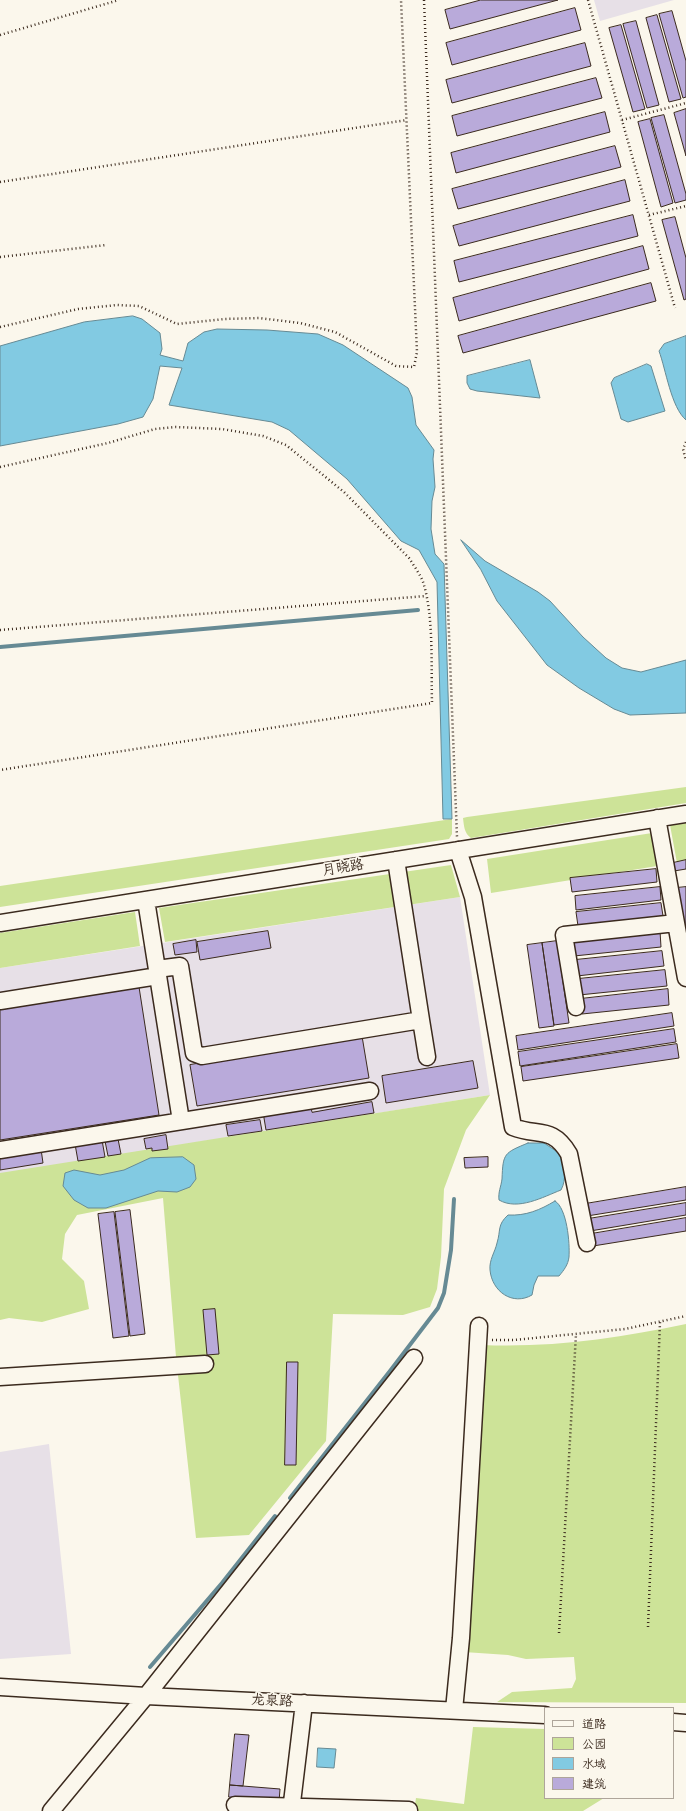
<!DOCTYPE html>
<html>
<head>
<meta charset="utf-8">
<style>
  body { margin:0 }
  #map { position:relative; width:686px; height:1811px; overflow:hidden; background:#fbf7ec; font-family:"Patrick Hand","LXGW WenKai TC",sans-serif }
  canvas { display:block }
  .legend { position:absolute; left:544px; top:1707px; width:130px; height:92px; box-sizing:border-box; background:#fbf7ec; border:1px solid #aea59a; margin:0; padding:5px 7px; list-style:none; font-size:12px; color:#3b2a1e }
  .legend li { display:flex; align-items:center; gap:8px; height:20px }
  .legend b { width:20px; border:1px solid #aea59a }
</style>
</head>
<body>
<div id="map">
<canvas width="686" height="1811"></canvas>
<ul class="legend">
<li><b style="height:5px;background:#fbf7ec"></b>道路</li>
<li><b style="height:11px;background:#cde398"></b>公园</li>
<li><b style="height:11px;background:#82cae2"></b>水域</li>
<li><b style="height:11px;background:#b9aada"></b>建筑</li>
</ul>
</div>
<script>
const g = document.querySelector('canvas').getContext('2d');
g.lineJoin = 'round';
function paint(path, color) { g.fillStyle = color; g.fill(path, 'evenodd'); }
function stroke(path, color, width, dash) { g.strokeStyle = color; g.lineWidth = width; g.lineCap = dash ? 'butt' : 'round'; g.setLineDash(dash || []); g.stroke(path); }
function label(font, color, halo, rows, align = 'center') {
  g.font = font + ' "Patrick Hand","LXGW WenKai TC",sans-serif'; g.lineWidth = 3.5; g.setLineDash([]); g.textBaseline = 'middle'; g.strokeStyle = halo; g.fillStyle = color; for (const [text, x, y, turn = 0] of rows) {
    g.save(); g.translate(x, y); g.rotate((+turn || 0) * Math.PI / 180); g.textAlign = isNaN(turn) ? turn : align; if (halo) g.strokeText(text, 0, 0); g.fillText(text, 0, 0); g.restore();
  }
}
paint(new Path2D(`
  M594 0H674L600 21Z
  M460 897 490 1095 0 1174V968Z
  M49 1444 71 1654 0 1659V1452Z`), '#e7e0e7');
paint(new Path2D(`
  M686 787V803L471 838C464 833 464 826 463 818L467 817Z
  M452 819V834L449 839 0 907V886Z
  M686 823V861L677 863 670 825Z
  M652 833 657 866 491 893 487 859Z
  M451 865 460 897 165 942 159 908Z
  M135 912 140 946 0 968V933Z
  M490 1095 466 1130 444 1189 441 1257 437 1289 430 1307 403 1315 333 1314 326 1441 249 1535 196 1538 176 1357 163 1198 77 1215 65 1234 62 1259 84 1281 89 1309 42 1322 9 1318 0 1320V1173Z
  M686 1324V1703L497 1702 512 1692 572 1688 576 1679 574 1657 526 1659 508 1655 464 1652 482 1345C551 1348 619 1338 686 1324Z
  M473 1727 545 1729V1798H604L583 1811H414L416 1798 464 1804Z`), '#cde398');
const water = new Path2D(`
  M133 316 142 319 160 333 162 349 160 355 183 361 188 343 204 332 217 329 267 330 318 334 343 345 408 388 412 397 416 425 434 450 433 459 435 487 432 501 431 529 435 554 444 564 452 819H443L437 582 419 550 401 541 347 479 289 430 272 422 169 405 182 368 160 366 153 399 143 417 118 424 0 446V346L84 322Z
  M686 336V420C671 407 666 370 659 351L664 344Z
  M530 360 540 398 477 391 470 389 467 383V376Z
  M647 364 651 366 665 411 628 422 621 419 611 383 614 378Z
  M461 540 485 561 538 592 550 601 583 637 606 658 622 668 641 672 686 660V713L630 715 614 709 579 688 547 665 497 601 481 570Z
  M528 1143H544L562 1155C564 1167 567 1179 561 1190 543 1197 518 1211 499 1200 498 1192 501 1187 502 1179 503 1153 504 1153 528 1143Z
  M183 1157 194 1165 196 1179 190 1187 177 1192 158 1191 106 1208H88L74 1200 63 1186 65 1173 74 1170 100 1175 124 1170 150 1158Z
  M555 1201C567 1208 570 1243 569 1257 568 1265 564 1270 559 1276H538L534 1285 532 1295C513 1306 492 1292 490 1270 489 1260 495 1252 497 1243 501 1230 497 1225 508 1215 526 1216 540 1210 555 1201Z
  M318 1748 336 1749 334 1768 317 1767Z`);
paint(water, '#82cae2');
stroke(water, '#668a94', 1);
stroke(new Path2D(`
  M0 647 418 610
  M290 1498 390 1371 438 1308 444 1293 451 1250 454 1199
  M150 1667 222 1583 275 1516`), '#668a94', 4);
const building = new Path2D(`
  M481 0H558L450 29 445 10Z
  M575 8 581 30 452 65 446 43Z
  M672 11 686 61V97L683 98 659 14Z
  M657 15 681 99 669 102 646 18Z
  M636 21 659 105 647 108 623 24Z
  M621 25 645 109 633 112 609 28Z
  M585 43 591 66 452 103 446 80Z
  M596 78 602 98 457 136 452 116Z
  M686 109V156L674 113Z
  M605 112 610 132 456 173 451 153Z
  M664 115 686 194V200L675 203 651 118Z
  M650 119 673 203 661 207 638 122Z
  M615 146 621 167 458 209 452 189Z
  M625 180 630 201 459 246 453 226Z
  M633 215 638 236 459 282 454 261Z
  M675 217 686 258V299L684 300 662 220Z
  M643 246 649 269 459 321 453 298Z
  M651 283 656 301 463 353 458 336Z
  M686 860V869L674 871 673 863Z
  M656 869 657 882 572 892 570 878Z
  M660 887 661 900 576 910 575 896Z
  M686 887V948L676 888Z
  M661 903 663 916 578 926 576 912Z
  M268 931 271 948 200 960 197 942Z
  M660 931 661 947 574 956 572 941Z
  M196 940 197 952 175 955 173 944Z
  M557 941 569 1023 554 1025 542 943Z
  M542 943 554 1026 539 1028 527 945Z
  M662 951 664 966 577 976 575 960Z
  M665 970 667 986 579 995 578 979Z
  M139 987 159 1115 0 1140V1010Z
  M668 989 669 1005 582 1014 580 999Z
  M672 1013 674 1026 518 1050 516 1036Z
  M674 1029 676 1042 520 1066 518 1052Z
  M362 1036 369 1078 197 1106 190 1065Z
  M677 1044 679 1058 523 1081 521 1067Z
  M473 1061 478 1088 386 1103 382 1076Z
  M372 1102 374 1113 266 1130 263 1112 310 1104 312 1112Z
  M260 1120 262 1131 228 1136 226 1125Z
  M166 1135 168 1149 152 1151V1148L146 1149 144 1139Z
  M118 1139 121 1154 108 1156 105 1141Z
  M102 1140 105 1157 78 1161 75 1144Z
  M41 1149 43 1163 0 1170V1155Z
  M488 1157V1167L465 1168 464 1158Z
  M686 1187V1200L587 1216 585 1204Z
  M686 1203V1215L590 1231 588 1219Z
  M130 1210 145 1334 130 1336 115 1212Z
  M114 1212 129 1336 113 1338 98 1214Z
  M686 1218V1231L593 1246 591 1234Z
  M215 1309 219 1354 207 1355 203 1310Z
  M287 1362H298L296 1465H285Z
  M235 1734 249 1735 243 1786 230 1785Z
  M230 1785 280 1789 279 1802 229 1797Z`);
paint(building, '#b9aada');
stroke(building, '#3b2a1e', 1);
const minor = new Path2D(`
  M657 818 686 978
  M458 850 473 897 513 1127C537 1137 552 1125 569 1154L587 1243
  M396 860 421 1020
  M146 900 181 1121
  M0 923 686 814
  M157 969 180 966 194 1053 202 1056 421 1020 427 1057
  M0 1001 158 976
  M576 1007 564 935 676 923
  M0 1150 370 1091
  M0 1377 205 1364
  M0 1687 146 1696 545 1715
  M454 1710 461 1638 479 1326
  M673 1722 686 1723
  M235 1805 409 1810
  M51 1811 146 1696 414 1358
  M291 1811 304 1703`);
stroke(minor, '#3b2a1e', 19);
stroke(new Path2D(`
  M424 0 457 837
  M588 0 675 308
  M0 35 119 0
  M622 120 686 103
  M0 182 407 120
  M649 215 686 206
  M0 257 106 245
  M0 327 78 309 117 305 139 306 177 324 225 319 259 318 300 323 335 332 396 366 414 367 417 352 401 0
  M686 442 683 449 686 461
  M0 467 108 443 155 429 176 427 222 429 263 436 286 445 344 492 409 558C414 566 420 574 423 582 434 615 431 668 432 703L0 770
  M0 630 426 596
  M492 1340H514L625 1329 686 1316
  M648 1627 660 1322
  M559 1633 576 1334`), '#3b2a1e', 2.5, [1, 3]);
stroke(minor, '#fbf7ec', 16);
label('14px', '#3b2a1e', '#fbf7ec', [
  ["月晓路",343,868,-9],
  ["龙泉路",272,1701,3]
]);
</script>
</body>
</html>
